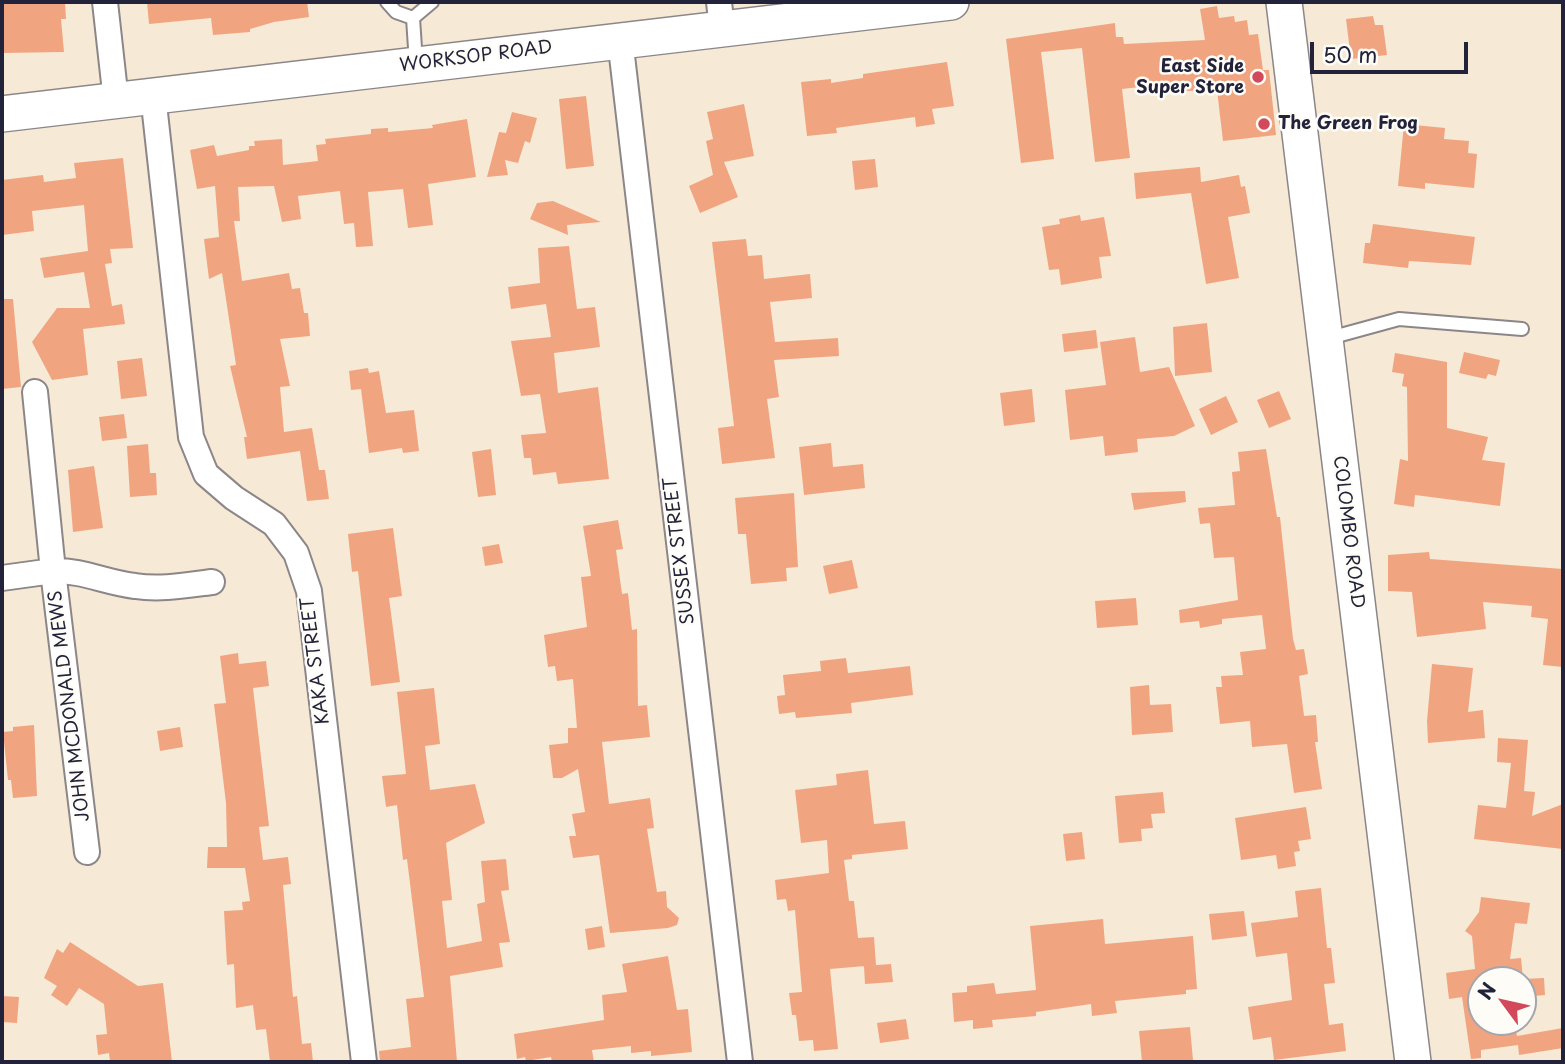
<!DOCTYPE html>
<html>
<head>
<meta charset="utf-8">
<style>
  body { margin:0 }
  #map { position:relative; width:1565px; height:1064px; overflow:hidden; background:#f6ead6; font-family:"Playpen Sans",sans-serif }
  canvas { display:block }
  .frame { position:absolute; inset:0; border:4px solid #22223b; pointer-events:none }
  .north { position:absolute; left:1467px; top:966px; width:70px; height:70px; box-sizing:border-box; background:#fdfcf7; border:2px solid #a5a5ac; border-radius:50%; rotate:303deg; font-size:19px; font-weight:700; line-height:28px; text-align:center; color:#22223b }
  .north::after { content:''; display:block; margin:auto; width:24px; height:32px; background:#d1495b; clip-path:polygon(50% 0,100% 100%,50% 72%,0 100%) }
  .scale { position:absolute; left:1310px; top:42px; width:158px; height:32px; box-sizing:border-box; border:4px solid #22223b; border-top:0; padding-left:9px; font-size:21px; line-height:24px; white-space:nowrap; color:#22223b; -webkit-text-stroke:5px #fdfcf7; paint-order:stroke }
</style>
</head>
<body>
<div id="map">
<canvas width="1565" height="1064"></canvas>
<div class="frame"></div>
<div class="north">N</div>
<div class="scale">50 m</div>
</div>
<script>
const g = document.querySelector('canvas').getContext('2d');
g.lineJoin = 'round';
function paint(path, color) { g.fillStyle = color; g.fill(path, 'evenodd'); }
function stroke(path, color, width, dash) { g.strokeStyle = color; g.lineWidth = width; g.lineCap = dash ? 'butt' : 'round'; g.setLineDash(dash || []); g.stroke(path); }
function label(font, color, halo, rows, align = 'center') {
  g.font = font + ' "Playpen Sans",sans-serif'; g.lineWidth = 5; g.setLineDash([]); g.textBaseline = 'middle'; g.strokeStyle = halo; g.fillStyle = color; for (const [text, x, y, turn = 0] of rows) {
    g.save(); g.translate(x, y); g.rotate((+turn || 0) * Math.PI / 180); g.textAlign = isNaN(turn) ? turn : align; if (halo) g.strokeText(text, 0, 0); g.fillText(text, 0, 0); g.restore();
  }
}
paint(new Path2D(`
  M2 2H65L66 19H61L64 52 2 53Z
  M147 2H307L309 17 274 22 250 29V32L213 35 211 18 149 24Z
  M1217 6 1219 18 1234 16 1235 22 1247 20 1249 35 1258 34 1263 70H1269L1276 135 1223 141 1217 90 1157 92V85L1122 89 1130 158 1095 162 1082 48 1041 52 1054 159 1021 163 1006 39 1115 23 1116 37H1123L1124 44 1205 40 1200 9Z
  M1373 16 1375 25H1383L1387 55 1351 59 1346 19Z
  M947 62 954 106 932 109 935 124 916 127 915 117 836 128 837 133 807 136 801 82 831 79V83L863 78V74Z
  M586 96 594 166 566 169 559 99Z
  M744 104 754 156 724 162 738 197 700 213 689 186 713 175 706 141 713 139 707 112Z
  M512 112 537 118 530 143 525 141 518 163 505 160 508 175 487 177 499 132 506 133Z
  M467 119 476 177 428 184 433 225 408 228 403 189 368 192 373 246 356 247 354 223 344 224 340 191 298 196 301 219 282 222 274 186 238 187 240 221H234L242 281 289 273 292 289 300 288 304 313H308L310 336 280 339 290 386 280 387 284 432 312 428 319 470H325L329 499 307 501 300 451 247 459 244 437H247L230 366 236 365 222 273 209 279 204 239 219 237 215 186 197 189 190 150 214 145 217 156 249 150V146H255L254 141 282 139 283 165 318 161 316 145 326 144 325 139 371 134V129L388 128V132L433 128 432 125Z
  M1404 124 1445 128 1444 139 1469 141 1468 153 1477 154 1474 188 1425 183V189L1398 186Z
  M123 158 133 248 110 249 112 263 105 264 112 306 122 304 125 324 83 329 88 375 52 380 32 342 57 308H90L84 272 44 278 40 258 88 251 84 205 32 211 34 231 2 235V180L43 175 44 182 76 178 74 163Z
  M875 159 878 187 855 190 852 161Z
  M1200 167 1201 182 1239 175 1241 187 1245 186 1250 213 1228 217 1239 278 1206 284 1191 193 1136 199 1134 173Z
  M553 201 601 222 567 225 568 235 530 219 537 203Z
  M1080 215 1081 221 1104 217 1111 256 1099 257 1102 278 1061 285 1059 269 1049 270 1042 227 1060 224 1059 219Z
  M1373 224 1475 237 1471 265 1409 261 1408 268 1363 263 1365 243H1370Z
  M746 239 748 256 762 255 764 279 810 274 812 298 770 302 775 342 838 338 839 356 774 360 779 397 767 399 775 458 722 464 718 428 734 426 712 242Z
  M569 246 577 309 595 307 600 347 554 353 558 393 598 387 609 479 558 484 556 472 533 475 531 458H524L521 435 546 433 540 394 521 396 511 341 551 337 546 304 511 309 508 287 540 283 538 248Z
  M2 299H13L21 387 2 389Z
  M1207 323 1212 372 1175 376 1173 327Z
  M1096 330 1098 348 1064 352 1062 334Z
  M1135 337 1140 372 1169 367 1195 426 1174 436 1137 439 1138 452 1105 456 1103 436 1070 440 1065 390 1106 385 1100 342Z
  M1464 352 1500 360 1496 376 1488 374 1486 379 1459 373Z
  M1395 353 1447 362V428L1488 437 1482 460 1505 463 1500 506 1415 495 1414 507 1394 504 1400 459 1408 461 1407 387 1402 386 1404 374 1392 372Z
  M142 358 147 396 121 399 117 361Z
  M368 368 369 373 379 371 386 413 414 410 419 451 403 453 402 448 369 453 361 389 351 390 349 371Z
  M1032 389 1035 422 1004 426 1000 393Z
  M1279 391 1291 419 1269 428 1257 400Z
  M1226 396 1238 422 1211 435 1199 409Z
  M124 414 127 438 102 441 99 417Z
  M831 443 833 467 863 464 865 488 804 495 799 447Z
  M148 444 150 473H156L157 495 130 497 127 446Z
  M491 449 496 495 478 497 472 452Z
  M1266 449 1277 517H1280L1293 639 1296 650 1304 649 1308 674 1299 676 1304 716 1316 715 1318 742H1315L1322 789 1294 793 1287 744 1252 747 1250 721 1220 724 1216 687H1222L1221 676 1243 675 1240 652 1266 649 1262 615 1222 619V624L1200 628 1199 621 1180 623 1179 610 1238 600 1234 557 1214 558 1210 523 1200 524 1198 508 1235 505 1232 472 1240 471 1238 452Z
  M94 466 103 528 73 532 68 470Z
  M1185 491 1186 502 1134 510 1131 493Z
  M794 493 798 567 786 568 787 581 751 584 746 534H738L735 498Z
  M618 520 623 549 616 550 622 594 628 593 632 630 637 629 638 706 647 705 650 737 602 742 609 804 650 798 654 828 647 829 657 892 666 891 667 907 679 918 677 925 668 928 610 933 599 855 573 858 569 836H576L572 814 585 812 578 769 562 778H553L549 745 568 743V728H577L573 679 557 681 555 666 548 667 544 635 587 627 581 577 591 576 583 526Z
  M393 528 402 596 389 598 400 682 371 686 358 571 352 572 348 534Z
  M499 544 503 563 485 566 482 547Z
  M1429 552 1430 559 1563 569V667L1543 665 1548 619 1531 617 1532 606 1483 602 1486 629 1417 637 1412 592 1388 591V555Z
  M852 560 858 588 829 594 823 566Z
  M1136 598 1138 625 1097 628 1095 601Z
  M238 653 239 664 266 661 269 686 253 688 269 826 259 827 263 860 288 857 291 884 283 885 293 997 297 996 302 1044 311 1043 313 1062H270L266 1029 256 1030 253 1005 236 1008 234 964 227 965 224 911 243 910 242 902 250 901 245 868H207L208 847H227L226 803 214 704 226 703 220 656Z
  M846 658 848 673 910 666 913 695 851 703 852 713 796 718 795 712 779 714 777 696 785 695 783 675 821 671 820 661Z
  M1432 664 1473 668 1468 712 1483 710 1485 738 1428 743 1427 721Z
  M1149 685 1150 705 1171 704 1173 732 1132 735 1130 687Z
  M434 688 440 744 425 746 430 790 475 784 485 823 446 843 452 900 442 901 447 948 482 941 477 904 485 902 481 861 506 859 509 890 501 891 510 942 499 943 503 967 450 976 457 1062H380L379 1051 411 1047 406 999 424 997 407 859 403 860 397 805 386 807 382 776 406 774 397 692Z
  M34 725 37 796 13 798 11 780H8L3 732 13 731V727Z
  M180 727 183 747 160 751 157 731Z
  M1498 738 1528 740 1524 791 1535 792 1532 816 1563 804V849L1474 839 1478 805 1506 808 1511 763 1497 762Z
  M868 770 874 824 905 821 908 849 852 855V859L844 860 849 901H854L858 938 874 937 876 965 830 969 838 1049 814 1051 813 1040 799 1041 796 1015H792L789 993 802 992 795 910 788 911 786 899 777 900 775 880 829 873 827 840 801 843 795 790 837 785 836 774Z
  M1163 792 1165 813 1151 814 1153 828 1141 829 1142 841 1119 843 1115 796Z
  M1306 807 1311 839 1298 841 1300 851 1294 852 1296 866 1278 869 1276 855 1241 860 1235 818Z
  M1082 832 1085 859 1066 861 1063 834Z
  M1321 888 1327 948H1331L1335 983 1324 984 1329 1025 1343 1023 1346 1051 1274 1060 1271 1037 1253 1040 1248 1007 1292 1000 1287 953 1256 957 1251 923 1298 917 1295 891Z
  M1481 897 1530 903 1527 924 1515 923 1510 959 1521 958 1523 979 1544 978 1545 995 1523 997V980H1481V1022H1515L1517 1036 1563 1028V1048L1519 1055 1518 1045 1481 1050V1048V1058L1471 1059 1462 997 1449 999 1446 973 1475 969 1472 936 1465 931 1479 912Z
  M1244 911 1247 936 1212 940 1209 914Z
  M1103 919 1105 944 1193 936 1197 989 1186 990V994L1115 1001 1117 1013 1092 1016 1091 1004 1036 1012V1016L992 1020 993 1027 973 1029V1020L954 1022 952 993 967 992V986L994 983 996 994 1036 990 1030 926Z
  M602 926 605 947 588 950 585 929Z
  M70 942 138 986 163 983 172 1062H110L109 1053 98 1055 96 1035 107 1034 104 1004 79 988 67 1006 51 995 57 986 44 978 57 949 63 953Z
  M668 956 677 1010 688 1009 692 1052 651 1056V1051L631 1053V1046L592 1050 594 1062H552L551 1057 526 1061 525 1057 517 1059 514 1034 604 1020 602 995 627 992 622 964Z
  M891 964 893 982 865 984 864 966Z
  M2 996 19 997 17 1023 2 1022Z
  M906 1019 909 1039 880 1043 877 1023Z
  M1190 1027 1193 1060 1142 1062 1139 1031Z`), '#f1a480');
const lane = new Path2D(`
  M387 2 396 12 413 18
  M413 18 416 63
  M413 18 432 2
  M1326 339 1399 319 1522 329`);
const street = new Path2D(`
  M105 2 116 101
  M719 2 722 29
  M620 39 740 1062
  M153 95 191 437 206 474 234 498 274 524 296 553 309 591 364 1062
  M35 392 53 571C82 570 107 583 135 586 161 590 187 585 212 582
  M2 578 53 571 87 852`);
const secondary = new Path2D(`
  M1284 2 1413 1062
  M2 114 951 2`);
stroke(lane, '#8c8688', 16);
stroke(street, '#8c8688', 28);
stroke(secondary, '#8c8688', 38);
stroke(lane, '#fff', 12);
stroke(street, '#fff', 24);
stroke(secondary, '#fff', 35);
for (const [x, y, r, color] of [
  [1258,77,7,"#d1495b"],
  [1264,124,7,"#d1495b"]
]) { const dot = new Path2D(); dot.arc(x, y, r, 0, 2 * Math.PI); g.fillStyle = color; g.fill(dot); stroke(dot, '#fdfcf7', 2.5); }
label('18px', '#22223b', '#fdfcf7', [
  ["WORKSOP ROAD",476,57,-7],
  ["COLOMBO ROAD",1348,532,83],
  ["SUSSEX STREET",680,551,-97],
  ["KAKA STREET",316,661,-97],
  ["JOHN MCDONALD MEWS",70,706,-97]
]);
label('bold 18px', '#22223b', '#fdfcf7', [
  ["East Side",1244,67],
  ["Super Store",1244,88],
  ["The Green Frog",1278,124,"left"]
], 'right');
</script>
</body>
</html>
